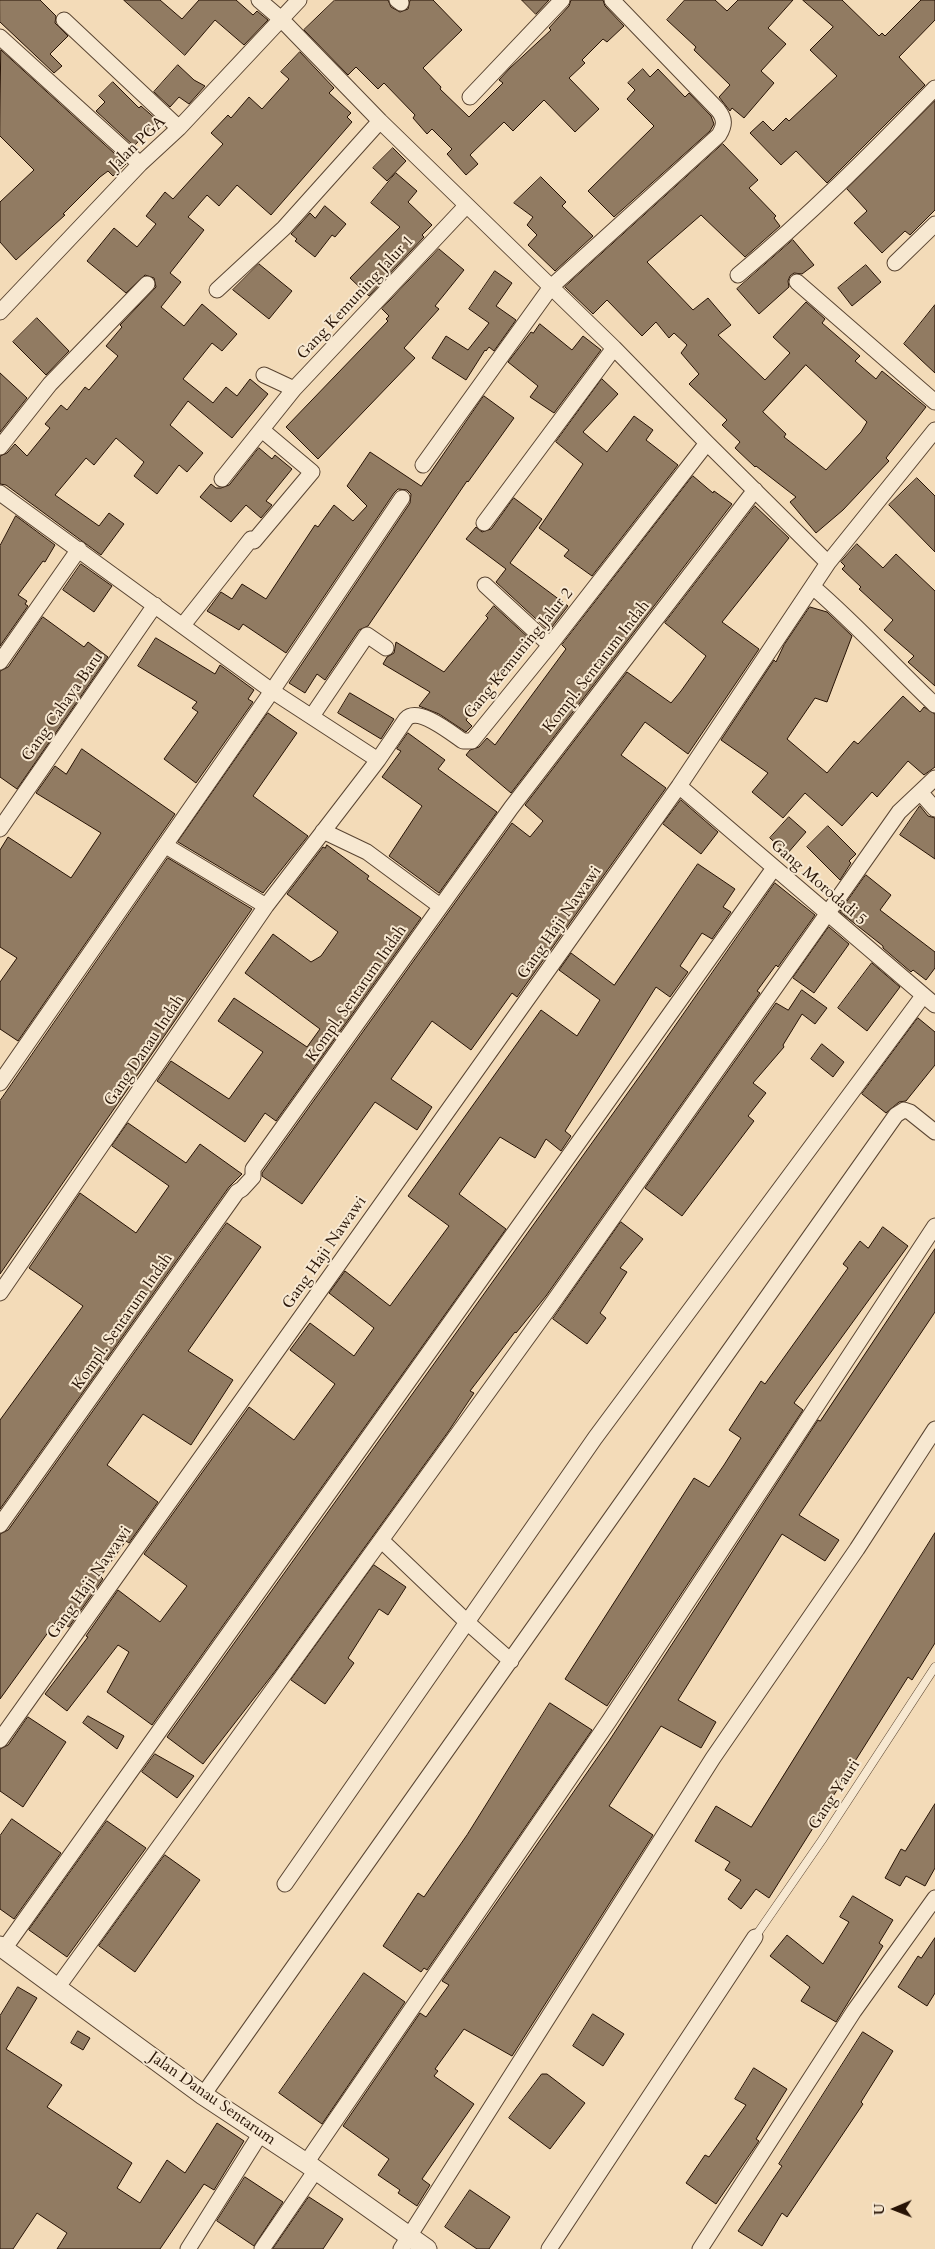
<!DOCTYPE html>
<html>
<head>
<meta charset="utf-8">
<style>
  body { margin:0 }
  #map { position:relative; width:935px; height:2249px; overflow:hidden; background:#f3dbb8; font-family:Cardo,serif }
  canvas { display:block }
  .north { position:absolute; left:870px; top:2184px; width:50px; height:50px; -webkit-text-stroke:4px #f7e8d1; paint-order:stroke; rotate:269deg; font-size:14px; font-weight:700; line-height:20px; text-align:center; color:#271305 }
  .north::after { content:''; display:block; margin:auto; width:18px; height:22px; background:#271305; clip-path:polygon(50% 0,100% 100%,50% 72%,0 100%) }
</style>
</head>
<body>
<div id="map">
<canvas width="935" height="2249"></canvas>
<div class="north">U</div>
</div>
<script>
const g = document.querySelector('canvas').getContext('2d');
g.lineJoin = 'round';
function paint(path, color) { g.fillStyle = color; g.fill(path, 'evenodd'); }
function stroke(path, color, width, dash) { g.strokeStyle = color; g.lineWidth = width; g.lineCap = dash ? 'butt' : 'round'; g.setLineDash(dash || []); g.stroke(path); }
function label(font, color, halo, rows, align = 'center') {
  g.font = font + ' Cardo,serif'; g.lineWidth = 4; g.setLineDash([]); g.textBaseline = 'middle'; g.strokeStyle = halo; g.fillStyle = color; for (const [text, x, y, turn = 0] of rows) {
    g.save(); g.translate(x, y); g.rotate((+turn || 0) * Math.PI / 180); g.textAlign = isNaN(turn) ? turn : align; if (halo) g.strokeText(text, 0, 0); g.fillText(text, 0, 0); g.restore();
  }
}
const building = new Path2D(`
  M0 0H40L56 16 55 23 68 36 50 54 62 66 54 73 0 22Z
  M124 0H160L182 19 199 0H236L253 15 257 11 268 20 244 45 215 20 185 55Z
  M335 0H388L391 7 400 12 408 9 410 0H433L462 30 423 68 441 87 440 89 469 117 503 83 499 80 510 68 551 30 549 28 569 6 571 0H603L605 6 624 26 607 42 603 39 582 60 585 63 569 78 599 109 575 132 544 100 513 131 504 122 470 155 478 164 466 175 447 154 452 149 432 129 427 134 413 118 415 115 384 83 378 89 356 67 348 75 304 30Z
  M522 0H549L536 14Z
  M685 0H715L727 11 738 0H793L768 28 786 44 761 71 774 83 744 118 732 108 730 111 719 97 730 85 694 50 696 47 667 20Z
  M803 0H842L879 36 882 33 885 36 921 0H935V20L899 57 925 85 827 183 796 151 781 165 750 133 763 121 773 131 786 118 789 121 837 76 810 50 833 27Z
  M1 50 126 164 113 176 108 171 100 177 63 214 65 215 16 260 0 242V202L34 170 0 136Z
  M300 52 334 88 329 93 351 113 347 117 352 122 271 215 237 185 219 206 207 195 188 217 204 230 170 273 181 282 161 307 184 326 202 304 237 334 222 351 212 343 183 379 213 403 226 387 237 396 250 379 268 394 232 438 188 401 170 425 203 453 187 472 179 465 157 494 134 476 144 462 116 438 94 465 86 458 55 495 99 526 109 513 124 524 101 555 6 485 0 484V456L7 453 15 444 27 456 50 428 45 424 61 405 67 410 85 387 89 390 118 356 106 346 122 327 120 325 156 287 154 278 145 275 126 293 87 261 114 228 137 247 156 224 146 216 165 192 173 199 223 144 211 133 228 115 231 118 249 97 262 109 289 79 281 72Z
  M178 65 194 80 205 86 189 104 179 97 170 107 154 92Z
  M643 69 650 77 658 69 685 97 689 93 711 116 714 124 710 131 614 217 588 191 654 126 627 99 635 90 628 83Z
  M113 82 139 108 141 106 158 121 134 146 96 111 105 102 99 96Z
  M935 101V210L910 235 905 231 882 253 854 223 867 211 847 189Z
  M723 144 758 180 749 188 776 216 774 218 780 226 745 257 701 215 647 262 693 310 708 298 731 325 718 335 765 380 790 353 773 337 806 302 825 319 822 323 860 356 855 361 876 379 882 371 926 407 886 458 889 461 843 510 816 533 790 502 796 497 756 466 755 467 735 448 740 442 722 425 727 420 689 384 699 374 681 353 687 345 674 333 669 338 656 322 642 336 607 300 593 314 565 287ZM806 365 867 422 861 432 826 470 784 437 786 434 763 412Z
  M393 148 406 161 387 181 373 168Z
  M396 173 417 191 408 202 432 225 422 235 424 237 369 296 350 278 400 227 371 203Z
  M541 177 566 202 562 206 593 236 555 271 528 245 537 235 527 225 533 217 514 203Z
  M325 206 346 224 335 237 332 235 315 257 295 241 297 239 291 234 310 213 315 218Z
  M793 240 814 265 802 274 794 273 790 276 788 281 789 287 759 314 737 289Z
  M439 249 464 270 435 306 439 309 404 348 415 358 318 459 286 427 388 321 386 319 389 316 382 309Z
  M259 264 292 291 269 319 233 290Z
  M866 265 881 282 852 306 838 288Z
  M495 271 512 283 496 306 516 320 494 351 489 347 486 351 485 350 466 380 432 358 446 336 468 350 489 323 469 309Z
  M935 305V373L904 344Z
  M37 318 69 351 46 375 13 342Z
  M540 324 572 350 583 336 601 350 554 413 530 397 538 386 508 362 531 332 533 333Z
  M0 373 27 398 0 432Z
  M602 379 618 394 583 432 607 452 634 416 653 430 646 440 678 465 592 576 564 556 569 550 539 528 583 464 556 442Z
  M484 396 514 418 468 482 467 481 368 626 359 630 325 680 317 674 305 693 289 683 410 503 411 494 407 490 398 489 394 493 286 653 243 624 239 630 207 611 221 592 232 599 242 584 266 599 315 525 318 527 334 505 353 521 367 506 347 486 370 452 421 486Z
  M259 448 272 459 275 455 292 469 266 501 272 505 261 518 246 505 231 522 200 497 211 484 216 488H221L229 485Z
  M693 476 713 493 714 491 732 504 511 793 466 755 470 750 479 747 487 738 495 745 566 649 562 645Z
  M917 478 935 496V552L889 505Z
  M514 498 542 519 510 563 568 606 549 631 496 582 506 569 466 539 476 527 482 532 491 529Z
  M755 506 789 538 722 622 759 649 688 754 645 722 621 755 666 788 517 997 512 993 471 1050 432 1021 391 1079 432 1107 417 1130 375 1102 302 1204 262 1176V1173L512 823 530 837 543 821 525 805 627 672 671 703 681 691 706 656 665 623Z
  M16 516 55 545 45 562 43 561 18 595 27 601 25 604 28 606 0 646V546Z
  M857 544 883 568 896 554 935 591V686L908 662 914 656 884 630 893 620 859 589 861 587 842 569 845 566 841 562Z
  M81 564 112 586 94 612 63 590Z
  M494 606 531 640 524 648 521 646 506 664 466 720 472 726 466 732 439 714 419 706 430 692 383 664 387 657 394 653 396 642 444 672 488 618 486 616Z
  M810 607 827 612 852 636 827 702 815 698 787 739 827 773 854 741 858 744 903 696 920 712 924 707 935 714V767L924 775 908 761 877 797 872 792 842 826 805 793 783 818 752 792 768 773 721 740 774 660 776 662 784 645Z
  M43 617 84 647 88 642 108 657 17 789 0 777V671L8 667Z
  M156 638 215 674 220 665 254 690 248 699 253 702 196 783 164 759 198 712 192 708 197 702 138 666Z
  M350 693 394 719 381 739 338 713Z
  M268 713 297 733 253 796 308 836 263 893 178 842Z
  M408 733 445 760 438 769 497 812 439 893 389 856 422 806 382 777 401 751 397 749Z
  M82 749 175 814 18 1041 0 1029V982L17 958 0 947V850L8 837 71 878 101 833 36 793 55 766 66 774Z
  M681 800 718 832 701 854 663 824Z
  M920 806 928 816 935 818V859L900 835Z
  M789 817 806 832 787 854 770 838Z
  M828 826 856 854 849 861 851 863 840 880 807 847Z
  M327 845 369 876 367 879 421 918 276 1121 265 1113 245 1142 157 1081 171 1061 229 1099 263 1052 218 1021 234 998 307 1047 320 1029 245 973 273 934 311 962 321 956 338 932 287 894 323 847 325 848Z
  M168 858 252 909 0 1274V1101Z
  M698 864 735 889 723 907 731 912 712 939 702 933 680 966 688 972 670 997 656 987 565 1131 571 1136 561 1151 546 1139 535 1158 500 1137 459 1194 506 1229 152 1725 107 1692 129 1652 118 1645 67 1711 45 1694 88 1637 86 1636 118 1590 160 1622 187 1586 144 1554 249 1407 294 1440 335 1384 290 1350 310 1323 354 1356 374 1328 329 1293 345 1271 390 1306 449 1226 408 1196 541 1010 577 1036 600 1000 559 970 571 953 614 985Z
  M866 875 891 895 880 910 935 952V968L926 980 913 970 911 972 883 948V946L840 912Z
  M775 883 815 915 778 967 776 965 757 991 760 993 546 1296 516 1333 515 1332 470 1391 474 1393 448 1432 276 1670 203 1764 167 1737 647 1066Z
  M829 927 849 944 814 993 793 978Z
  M872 963 900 987 867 1031 838 1008Z
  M802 990 827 1008 815 1024 802 1014 783 1045 784 1047 753 1083 766 1093 748 1116 754 1121 682 1216 645 1188 776 1003 788 1010Z
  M918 1018 935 1032V1065L906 1101 899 1102 886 1113 862 1094Z
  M822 1044 844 1062 833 1077 811 1059Z
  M128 1123 186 1163 200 1144 242 1174 229 1187 0 1509V1420L83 1306 29 1268 80 1193 136 1233 169 1186 112 1146Z
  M621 1222 643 1239 620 1268 627 1272 600 1313 606 1318 587 1344 553 1319Z
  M227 1223 261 1247 188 1351 233 1380 191 1445 143 1414 107 1465 158 1502 129 1543 126 1541 102 1574 101 1577 103 1579 69 1627 57 1620 0 1699V1534L8 1530Z
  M883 1227 908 1246 794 1403 803 1410 607 1706 565 1679 694 1478 709 1487 724 1465 741 1438 729 1430 761 1381 765 1384 848 1268 843 1264 860 1241 868 1248Z
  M935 1249V1312L799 1515 839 1540 825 1561 782 1534 678 1700 716 1722 701 1748 661 1726 609 1806 653 1835 512 2056 464 2029 435 2069 438 2071 434 2076 474 2104 422 2179 430 2185 417 2206 398 2193 400 2190 378 2175 389 2159 343 2126 420 2013 426 2017 449 1985 442 1981 609 1741 818 1420 820 1421Z
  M935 1533V1643L912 1680 908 1677 769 1898 756 1889 741 1909 728 1899 741 1880 725 1870 730 1862 695 1841 716 1806 751 1827Z
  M374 1565 406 1587 388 1615 379 1609 348 1658 354 1663 325 1704 291 1680Z
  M550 1703 592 1730 427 1970 424 1968 421 1972 383 1946 418 1893 424 1897 467 1835Z
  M88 1716 124 1736 117 1749 83 1723Z
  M28 1717 66 1742 23 1807 0 1791V1749L8 1745Z
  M155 1754 194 1776 177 1798 142 1772Z
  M935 1804V1868L925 1886 906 1876 900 1886 885 1878 901 1849 905 1851Z
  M12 1819 61 1853 14 1919 0 1909V1836Z
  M107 1821 146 1848 67 1957 29 1930Z
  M165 1855 200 1880 135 1972 99 1946Z
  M853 1896 893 1920 879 1943 883 1946 836 2022 801 2001 810 1987 770 1956 787 1935 823 1964 849 1922 840 1917Z
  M935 1938V1993L927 2006 898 1987 918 1956 921 1958Z
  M364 1973 405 2002 322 2124 279 2093Z
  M18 1987 37 1998 6 2049 62 2085 47 2107 132 2163 117 2188 140 2203 167 2160 185 2173 217 2123 244 2141 214 2190 204 2184 160 2249H57L67 2233 37 2213 13 2249H0V2016Z
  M593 2014 624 2034 603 2066 573 2046Z
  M78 2031 90 2038 83 2050 71 2043Z
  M863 2032 893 2051 861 2102 863 2104 787 2217 782 2213 762 2246 738 2231 782 2166 779 2164Z
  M754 2068 787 2089 756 2139 759 2141 716 2204 686 2183 705 2155 709 2157 746 2105 735 2099Z
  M542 2074H547L585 2103 550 2149 509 2118Z
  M245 2177 283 2202 254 2246 217 2221Z
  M470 2190 510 2217 489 2249H477L445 2227Z
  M309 2197 343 2219 323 2249H273Z`);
paint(building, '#917b62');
stroke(building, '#271305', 1);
const service = new Path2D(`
  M755 1937 822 1840 935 1667`);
const minor = new Path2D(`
  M397 0 401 3
  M64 20 179 128
  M0 37 140 164
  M470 97 562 0
  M895 263 935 224
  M738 275C808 217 872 153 935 88
  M797 282 935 402
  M217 290 284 228 380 121
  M0 312 140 164 179 128 299 0
  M264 375 294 389 466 206
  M0 447 50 384 147 284
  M423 465 551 287 719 135C725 125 725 119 718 110L612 0
  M222 479 294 389
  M0 493 272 691 378 760
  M484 523 614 348
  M828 563 935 430
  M485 585 550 645
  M813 587C856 624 894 666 935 705
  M183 625 251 539 254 541 312 472 262 430
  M0 662 79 549
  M312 716 367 635 386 648
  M679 786 935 1005
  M920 792 935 809
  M0 829 155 605
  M323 831 367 852 440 906
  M166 846 266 906
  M0 1083 272 691 402 498
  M0 1293 266 906 378 760 406 719C418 706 451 733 463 741H472L550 645 707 443
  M0 1525 237 1192 242 1189 253 1177V1169L511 808 755 490
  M381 1540 468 1623 511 1661
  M0 1740 679 786 828 563 707 443 614 348 380 121 281 19 259 0
  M285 1884 595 1438 923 996
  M4 1949 774 868
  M57 1988 554 1301 899 812 935 778
  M203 2095 896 1115 904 1110 910 1112 935 1132
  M306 2163 609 1721 935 1226
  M188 2249 261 2133
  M262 2249 316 2170
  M401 2249 713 1758 857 1549 935 1429
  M549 2249 755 1937
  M700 2249 854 2011 935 1898`);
const tertiary = new Path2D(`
  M0 1946 203 2095 306 2163 427 2249`);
stroke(service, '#5a4532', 9);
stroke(minor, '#5a4532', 17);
stroke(tertiary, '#5a4532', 21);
stroke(service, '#f7e8d1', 8);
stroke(minor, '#f7e8d1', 15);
stroke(tertiary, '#f7e8d1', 19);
label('16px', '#271305', '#f7e8d1', [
  ["Jalan PGA",138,144,-44],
  ["Gang Kemuning Jalur 1",356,298,-47],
  ["Gang Kemuning Jalur 2",519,654,-51],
  ["Kompl. Sentarum Indah",597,667,-52],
  ["Gang Cahaya Baru",63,707,-55],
  ["Gang Morodadi 5",818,883,41],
  ["Gang Haji Nawawi",560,923,-55],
  ["Kompl. Sentarum Indah",357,994,-55],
  ["Gang Danau Indah",145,1051,-56],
  ["Gang Haji Nawawi",325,1253,-55],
  ["Kompl. Sentarum Indah",123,1322,-55],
  ["Gang Haji Nawawi",90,1583,-55],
  ["Gang Yauri",835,1795,-57],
  ["Jalan Danau Sentarum",212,2099,35]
]);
</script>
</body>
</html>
